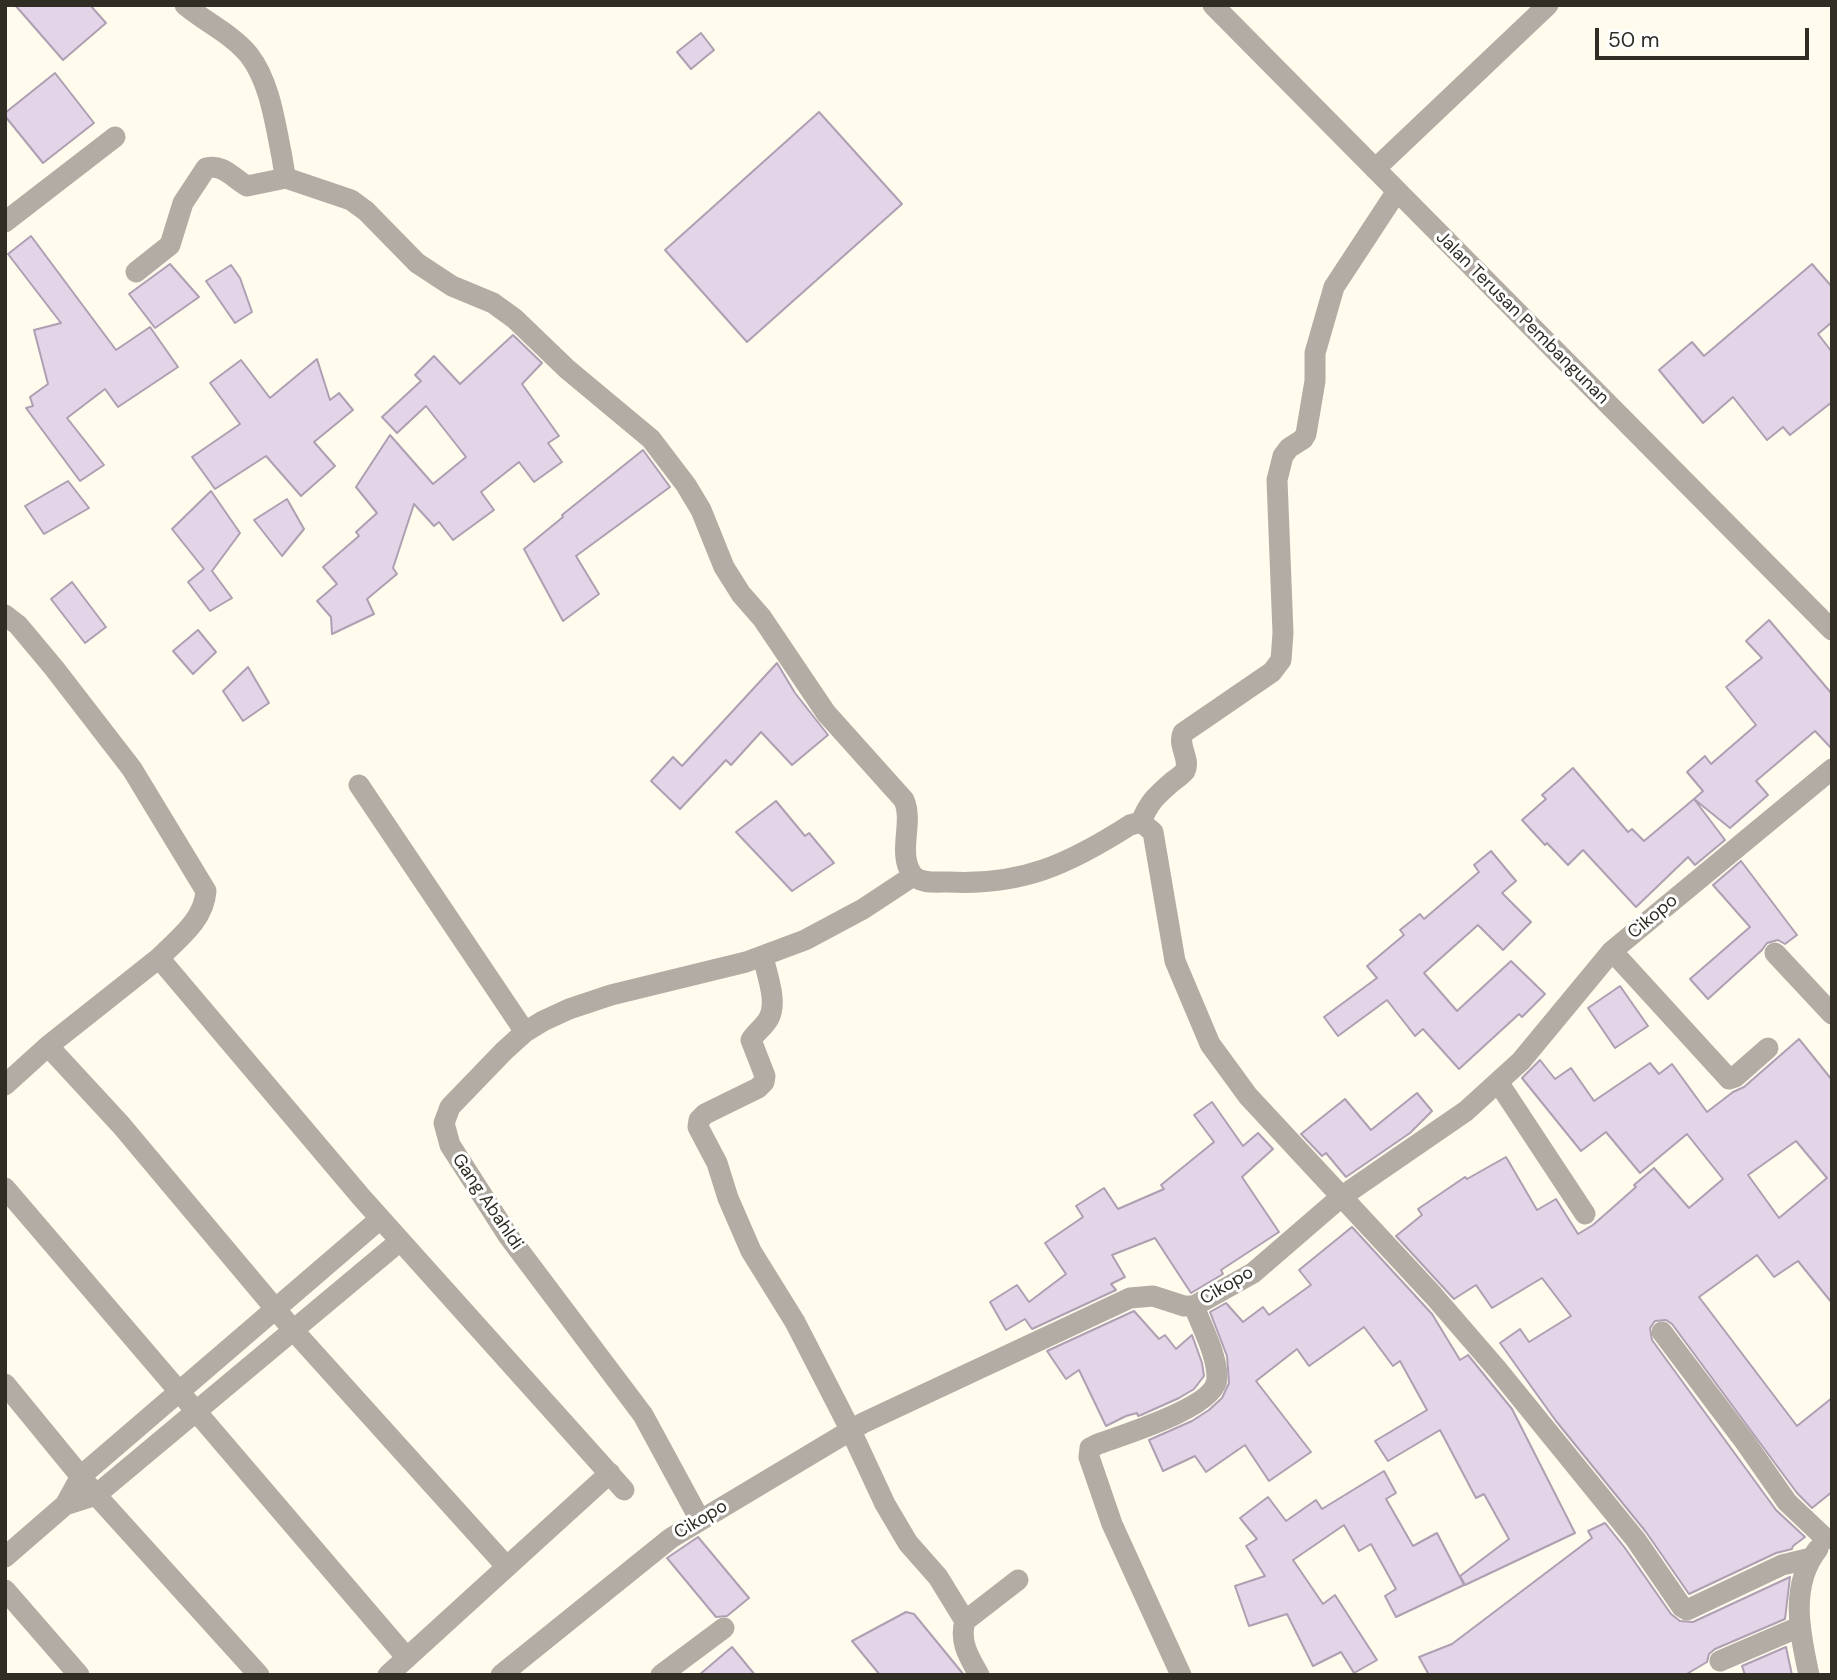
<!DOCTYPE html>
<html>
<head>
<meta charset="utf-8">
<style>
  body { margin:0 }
  #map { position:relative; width:1837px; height:1680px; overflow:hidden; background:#fffbed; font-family:"DM Sans",sans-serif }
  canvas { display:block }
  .frame { position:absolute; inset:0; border:7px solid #2f2d24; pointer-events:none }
  .scale { position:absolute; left:1595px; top:28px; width:214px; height:32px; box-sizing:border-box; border:4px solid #2f2d24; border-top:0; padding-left:9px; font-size:21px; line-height:24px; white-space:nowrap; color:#2f2d24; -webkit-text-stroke:5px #fff; paint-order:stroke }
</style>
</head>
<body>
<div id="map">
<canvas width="1837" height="1680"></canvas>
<div class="frame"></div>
<div class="scale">50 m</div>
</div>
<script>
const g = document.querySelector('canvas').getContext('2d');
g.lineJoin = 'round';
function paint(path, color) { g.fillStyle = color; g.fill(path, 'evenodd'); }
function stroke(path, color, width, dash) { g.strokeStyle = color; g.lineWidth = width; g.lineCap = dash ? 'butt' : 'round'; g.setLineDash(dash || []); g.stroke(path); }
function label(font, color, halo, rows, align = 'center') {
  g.font = font + ' "DM Sans",sans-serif'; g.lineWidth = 6; g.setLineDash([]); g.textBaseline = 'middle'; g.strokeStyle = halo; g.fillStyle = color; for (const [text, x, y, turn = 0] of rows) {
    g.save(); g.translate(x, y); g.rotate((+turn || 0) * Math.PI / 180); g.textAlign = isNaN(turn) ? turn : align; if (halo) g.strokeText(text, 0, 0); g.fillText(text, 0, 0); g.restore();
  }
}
const building = new Path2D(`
  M15 5H90L106 23 63 60Z
  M701 33 714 50 691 69 677 52Z
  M55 73 94 123 43 163 5 116V113Z
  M819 112 902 204 747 342 665 250Z
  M31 236 116 350 150 327 178 367 118 407 105 389 67 418 104 465 80 481 26 408 33 406 30 397 48 384 34 330 61 323 8 254Z
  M170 264 199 297 155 328 129 294Z
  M1812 264 1832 287V322L1818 334 1832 352V402L1790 435 1783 427 1767 440 1733 397 1703 423 1659 370 1692 342 1704 356Z
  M231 265 240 278 252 312 235 323 206 281Z
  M513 335 542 363 522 384 559 436 548 443 562 462 534 482 519 462 481 492 494 510 453 540 439 522 434 526 414 504 393 568 397 574 367 599 374 614 332 634 331 617 317 601 337 584 323 567 359 536 356 532 377 513 356 487 390 435 433 484 466 457 426 406 397 433 382 417 421 381 415 375 434 356 460 384Z
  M317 359 330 400 339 393 353 410 314 442 335 466 301 496 266 456 215 489 192 457 240 424 210 383 241 360 270 398Z
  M643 450 670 487 576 556 599 594 563 621 524 549 563 517 562 515Z
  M68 481 89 508 44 534 25 506Z
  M211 491 240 533 212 571 232 598 210 611 188 582 204 569 172 529Z
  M287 499 304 529 282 556 254 520Z
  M72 582 106 627 85 643 51 599Z
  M1769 620 1832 694V749L1815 731 1756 781 1768 795 1730 828 1694 799 1703 791 1687 772 1705 756 1711 764 1756 725 1726 687 1762 658 1746 641Z
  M198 630 216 652 193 674 173 651Z
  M777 663 795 693 828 735 792 765 761 732 731 765 726 760 680 809 651 781 673 757 682 766Z
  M248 667 269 703 243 721 223 691Z
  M1573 768 1628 832 1632 829 1644 841 1694 799 1725 840 1695 865 1688 857 1636 907 1583 850 1568 865 1547 843 1545 845 1522 820 1546 799 1542 795Z
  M776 801 805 836 809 833 834 863 792 891 736 832Z
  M1491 851 1516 881 1502 893 1531 922 1503 950 1478 925 1424 973 1457 1011 1511 961 1545 994 1522 1017 1519 1014 1459 1069 1423 1029 1415 1036 1387 1000 1338 1036 1324 1017 1377 978 1367 966 1404 935 1400 930 1420 914 1424 919 1479 872 1474 865Z
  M1741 861 1797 935 1785 944 1778 940 1767 943 1762 950 1708 999 1690 979 1750 927 1713 885Z
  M1620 986 1648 1026 1615 1048 1588 1008Z
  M1799 1039 1832 1080V1303L1798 1261 1774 1277 1757 1255 1699 1297 1797 1426 1832 1398V1492L1812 1508 1797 1493 1672 1324 1666 1320 1655 1321 1650 1328 1652 1340 1776 1510 1805 1537 1793 1546 1792 1549 1776 1553 1689 1594 1646 1532 1556 1421 1500 1343 1520 1329 1529 1342 1571 1316 1542 1278 1492 1308 1476 1285 1454 1299 1396 1236 1422 1215 1418 1209 1465 1177 1467 1179 1506 1157 1537 1210 1556 1199 1578 1234 1593 1225 1636 1187 1634 1185 1654 1168 1689 1208 1723 1179 1687 1134 1640 1173 1606 1132 1581 1151 1522 1078 1540 1060 1555 1079 1571 1068 1594 1101 1650 1063 1659 1074 1672 1064 1707 1112 1733 1092 1744 1087ZM1796 1141 1827 1178 1779 1218 1748 1175Z
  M1417 1093 1432 1111 1410 1133 1346 1177 1326 1153 1322 1156 1301 1134 1345 1099 1371 1130Z
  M1212 1102 1243 1146 1258 1133 1273 1149 1242 1177 1279 1232 1221 1270 1223 1274 1191 1293 1155 1238 1112 1255 1125 1277 1111 1284 1116 1290 1032 1329 1025 1319 1006 1330 990 1302 1017 1285 1029 1302 1066 1274 1045 1243 1083 1217 1076 1206 1104 1188 1118 1209 1164 1189 1161 1185 1214 1142 1194 1115Z
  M1352 1227 1432 1314 1460 1360 1468 1355 1512 1409 1575 1533 1465 1585 1460 1576 1509 1539 1484 1494 1476 1498 1440 1430 1388 1461 1375 1441 1427 1410 1400 1361 1393 1366 1364 1327 1309 1366 1297 1349 1256 1381 1311 1452 1269 1481 1245 1445 1206 1472 1195 1456 1163 1471 1149 1440 1192 1421 1209 1410 1222 1398 1229 1383 1227 1356 1210 1312 1226 1303 1243 1322 1263 1307 1269 1315 1311 1285 1299 1270Z
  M1134 1311 1159 1339 1165 1335 1176 1349 1192 1335 1202 1363 1204 1376 1194 1389 1179 1398 1141 1415 1138 1416 1137 1413 1126 1416 1106 1426 1079 1370 1066 1379 1047 1351Z
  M1384 1471 1396 1493 1386 1499 1413 1546 1437 1533 1464 1585 1396 1617 1385 1596 1396 1589 1371 1544 1359 1551 1344 1525 1293 1560 1323 1604 1335 1595 1377 1660 1354 1673 1341 1652 1313 1666 1287 1614 1249 1626 1235 1586 1265 1576 1246 1546 1257 1539 1240 1518 1268 1497 1286 1521 1316 1500 1322 1509Z
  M1605 1523 1625 1548 1671 1614 1680 1621 1693 1622 1790 1577 1785 1619 1715 1649 1709 1654 1707 1662 1685 1675H1429L1419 1657 1452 1644 1592 1538 1588 1531Z
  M698 1537 749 1598 727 1616 716 1617 667 1558Z
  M906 1612 914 1614 964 1675H880L852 1641Z
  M732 1647 755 1675H699Z
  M1786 1647 1792 1675H1745L1742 1666Z`);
paint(building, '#e3d4e8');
stroke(building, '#ae9fb2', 2);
stroke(new Path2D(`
  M185 5C205 22 232 34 249 55 270 82 275 123 282 157 283 164 284 171 286 178L351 200 366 211 417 263 452 286 493 303 515 319 567 369 651 439 686 485 701 510 724 567 741 594 762 618 826 713 904 800C914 822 897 853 912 874 919 884 936 882 948 882 1022 886 1069 864 1130 825L1141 822 1153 832 1175 961 1210 1044 1248 1096 1433 1295 1497 1369 1636 1540 1682 1607 1687 1610 1782 1565 1811 1558
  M1213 5 1832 630
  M1375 169 1548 5
  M5 222 115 137
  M136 272 170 245 183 203 206 168C225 164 232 178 247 186L286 178
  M5 615 18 625 54 668 132 769 206 891C204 920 179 938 159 958L362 1198 624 1490
  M359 785 525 1032
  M1141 822C1149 802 1156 796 1172 782 1176 779 1182 775 1185 771 1191 759 1177 746 1183 733L1272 672 1281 660 1283 633 1277 480 1283 456 1289 448 1303 439 1306 434 1315 381V353L1334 287 1397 191
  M1612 951 1729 1079 1735 1077 1768 1048
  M1775 953 1832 1014
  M763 956C766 973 778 1001 769 1018 765 1026 756 1032 751 1040L765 1076 764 1082 758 1088 705 1114 699 1120 698 1127 717 1163 728 1198 751 1251 795 1322 851 1431 885 1504 908 1543 938 1577 965 1621
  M48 1046 121 1125 294 1331 507 1567
  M1498 1082 1585 1214
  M5 1085 48 1046 159 958
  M5 1188 407 1658
  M1662 1332 1745 1442 1787 1502 1826 1539
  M5 1384 96 1495 259 1675
  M65 1505 96 1495 400 1241
  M700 1520 643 1415 509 1237 450 1145 444 1123 450 1107 504 1051 525 1032 543 1021 569 1009 611 995 746 962 805 940 863 909 913 876
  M5 1557 65 1505 81 1476 380 1219
  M5 1590 79 1675
  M1720 1661 1799 1627
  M388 1675 610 1473
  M501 1675 671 1538 863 1423 1130 1298 1153 1296 1184 1306H1194L1253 1273 1341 1197 1466 1111 1521 1061 1612 951 1832 769
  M661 1675 724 1628
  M979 1675C969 1657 959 1642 965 1621L1018 1580
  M1181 1675 1112 1524 1089 1457 1090 1448 1098 1444C1122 1435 1217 1407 1217 1378 1217 1354 1202 1328 1194 1306
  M1809 1675C1800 1634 1789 1585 1818 1549`), '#b3aca4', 21);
label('18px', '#2f2d24', '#fff', [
  ["Jalan Terusan Pembangunan",1522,318,45],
  ["Cikopo",1653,917,-40],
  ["Gang Abahldi",487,1202,56],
  ["Cikopo",1227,1286,-30],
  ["Cikopo",701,1520,-31]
]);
</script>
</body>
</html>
